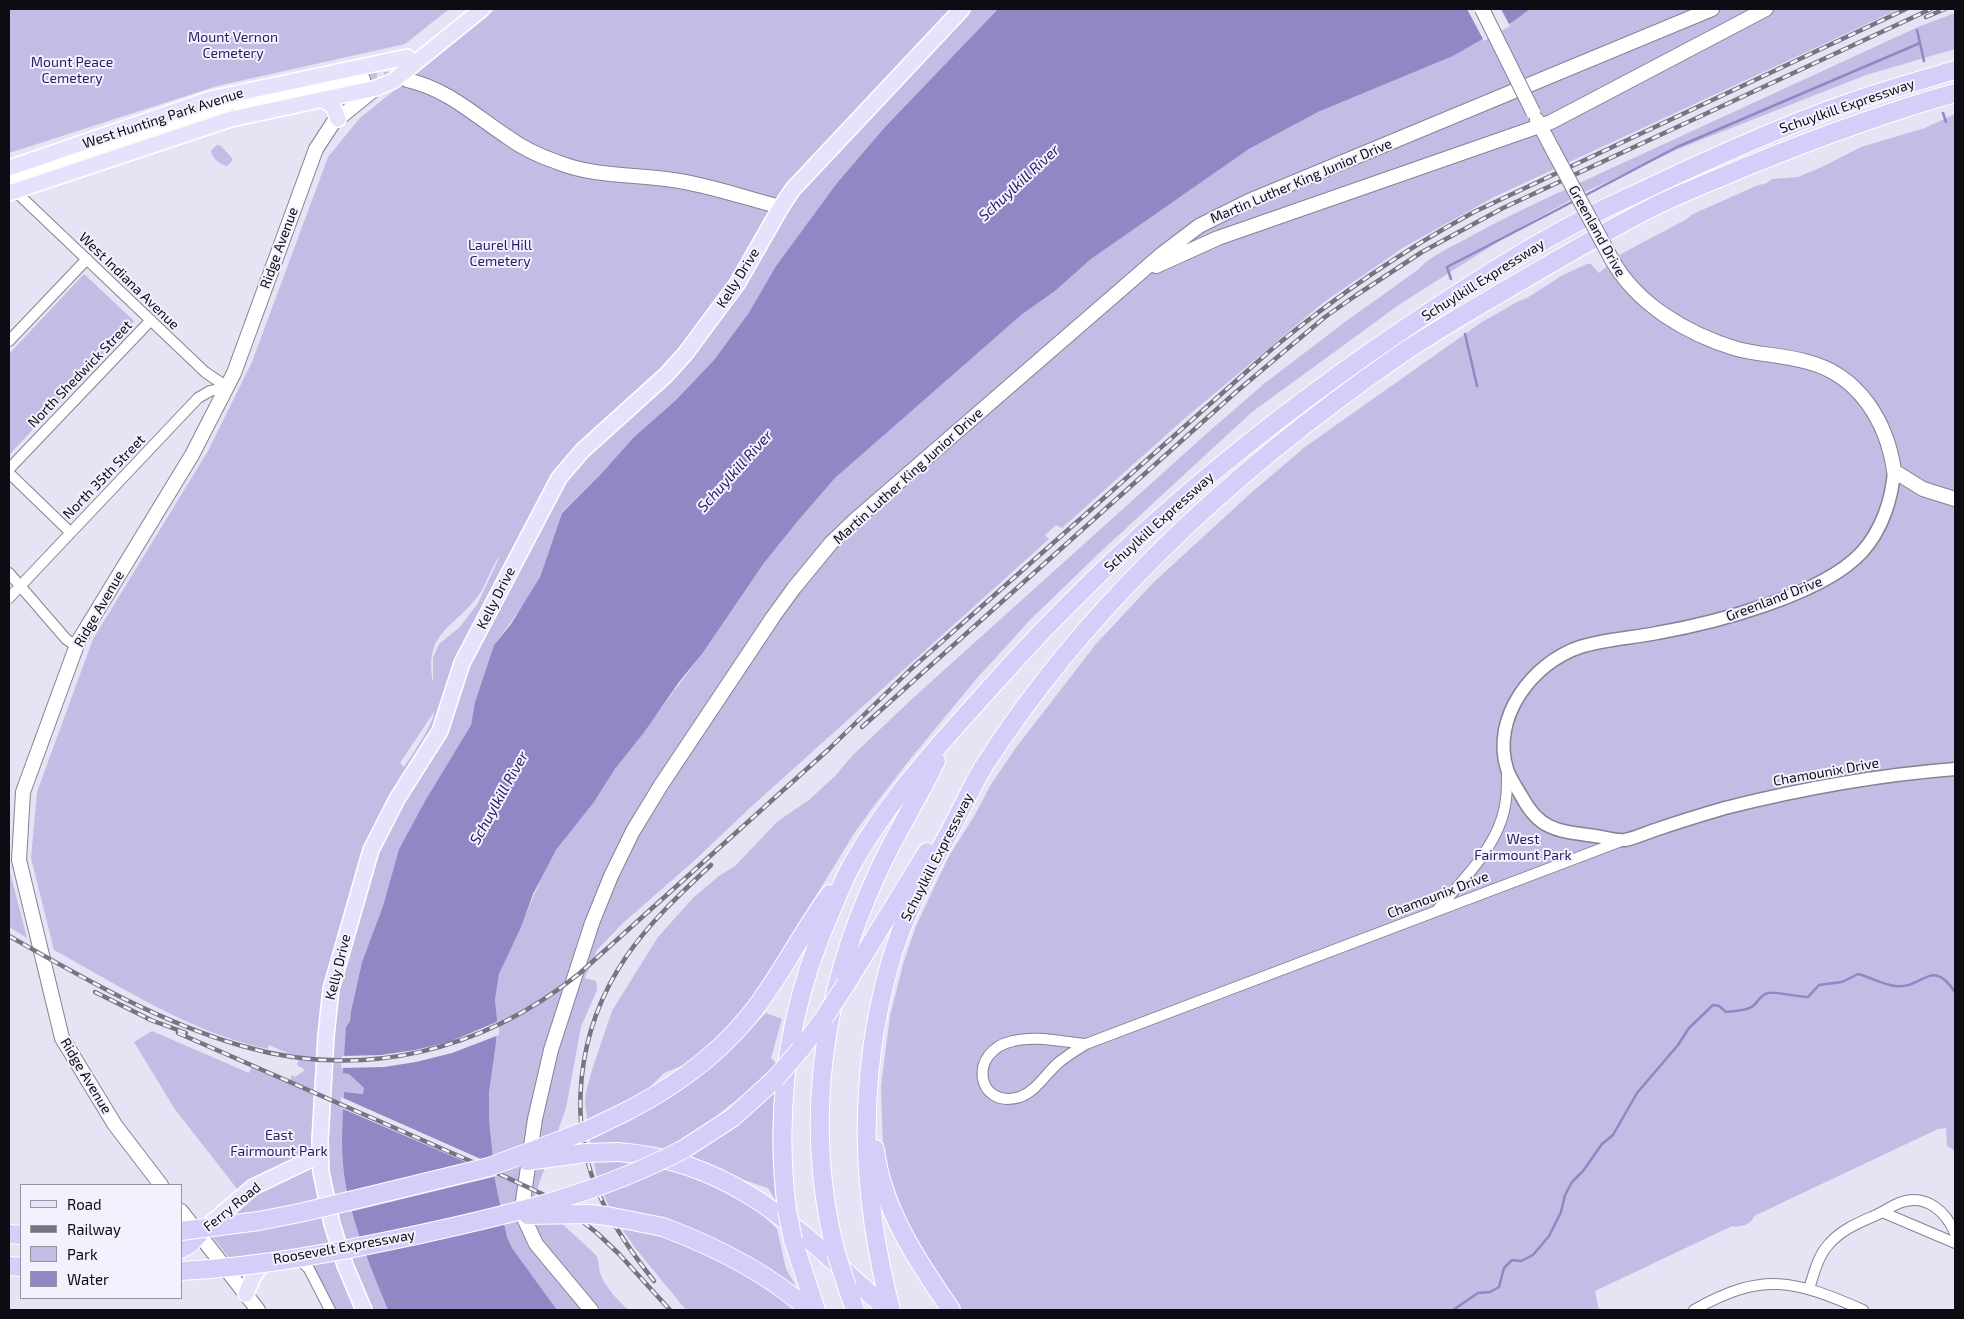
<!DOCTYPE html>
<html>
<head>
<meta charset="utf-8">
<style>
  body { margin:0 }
  #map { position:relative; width:1964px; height:1319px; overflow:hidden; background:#e5e3f4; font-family:"Exo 2",sans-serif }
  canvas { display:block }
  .frame { position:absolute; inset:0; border:10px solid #0d0c12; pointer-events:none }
  .legend { position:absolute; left:20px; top:1184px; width:162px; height:115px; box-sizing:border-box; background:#f2f1fe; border:1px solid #9695a0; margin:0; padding:6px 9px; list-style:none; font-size:15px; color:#0d0c12 }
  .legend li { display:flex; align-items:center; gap:10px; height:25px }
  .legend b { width:25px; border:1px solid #9695a0 }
</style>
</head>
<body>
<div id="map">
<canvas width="1964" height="1319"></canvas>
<div class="frame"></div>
<ul class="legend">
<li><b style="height:6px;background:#e5e2fb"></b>Road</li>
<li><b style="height:6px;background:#767480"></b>Railway</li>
<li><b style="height:14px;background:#c1bde5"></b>Park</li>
<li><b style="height:14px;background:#9087c5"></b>Water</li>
</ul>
</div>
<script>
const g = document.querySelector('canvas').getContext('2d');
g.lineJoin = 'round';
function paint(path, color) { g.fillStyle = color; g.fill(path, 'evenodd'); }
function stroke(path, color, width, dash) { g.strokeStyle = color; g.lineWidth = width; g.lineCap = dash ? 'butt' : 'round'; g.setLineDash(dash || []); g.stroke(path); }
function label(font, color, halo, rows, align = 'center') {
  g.font = font + ' "Exo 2",sans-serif'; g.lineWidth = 4; g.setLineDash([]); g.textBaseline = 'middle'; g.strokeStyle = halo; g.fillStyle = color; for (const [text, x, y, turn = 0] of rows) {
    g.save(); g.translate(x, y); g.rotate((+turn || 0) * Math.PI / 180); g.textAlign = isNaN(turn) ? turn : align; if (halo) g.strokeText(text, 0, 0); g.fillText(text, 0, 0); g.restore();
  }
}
paint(new Path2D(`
  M9 9H449L405 44 217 86 9 153Z
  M496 9H998L885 127 837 183 776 266 748 314 714 360 676 400 634 437 601 474 562 512 540 577 528 598 494 645 475 702 471 725 425 801 399 849 383 906 362 962 351 1010 350 1021 346 1027 349 1074 364 1088 363 1094 344 1092C342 1124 340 1156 346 1188 354 1230 372 1271 388 1310H334L305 1253 231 1260 210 1234 245 1199 174 1108 134 1042 152 1031 249 1073 252 1066 289 1082 292 1075 295 1077 305 1070 297 1065 299 1058 269 1045 268 1049C191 1033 122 987 54 950L31 858 37 792 93 639 208 451 252 362 328 157 360 118ZM500 556 478 603 460 627 439 644 433 658V682C424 632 453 629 478 596 487 584 491 566 500 556ZM434 712C434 724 411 756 404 767L400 763Z
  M1530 9H1899L1494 197 1404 247 1324 302 1184 419 1062 528 1056 525 1045 535 1049 539 752 806 695 860 623 923 597 950 585 978 596 981 597 990 581 1027 566 1108 534 1198 595 1254C600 1261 598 1265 600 1273 605 1287 618 1301 629 1310H557L512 1248 507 1237 495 1180 489 1118V1093L496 1043 497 1019 495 1000 499 974 546 868 556 850 594 802 615 769 702 654 764 563 797 522 835 478 996 336 1021 315 1055 291 1091 259 1249 149 1318 112 1453 56 1514 21Z
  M1955 13V49L1866 75 1683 147 1587 191 1523 226 1400 304 1252 412 1097 555 1030 620 978 677 911 758 873 807 855 832 760 987 742 1012 707 1047 686 1064 664 1073 643 1094 631 1116C685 1096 727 1053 766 1013L782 1019 771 1058 777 1064 743 1096 730 1105 702 1128 713 1139 746 1117 775 1091C771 1128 772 1164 776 1201L768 1188 741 1179 703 1161 686 1156 683 1170 752 1204 777 1229 786 1269 796 1286 767 1268 701 1245 803 1310H686L636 1249 616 1220 608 1205 597 1177 592 1154 585 1103 586 1092 592 1070 612 1011 658 937 694 897 719 876 735 866 778 821 809 800 835 776 852 756 912 699 1205 435 1265 383 1345 322 1419 269C1430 256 1449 248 1464 240 1496 222 1529 206 1562 191L1918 27Z
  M1955 114V1151L1947 1146 1946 1128 1938 1129 1921 1137 1754 1216C1752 1224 1740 1228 1732 1226L1595 1291 1599 1310H959L907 1226 892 1186 883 1149 881 1087 890 1016 904 961 916 926 949 856 975 815 990 786 1015 749 1096 644 1154 582 1251 493 1305 447 1482 322 1519 301 1527 298 1563 275 1587 264H1591L1599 273 1621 254 1687 219 1693 214 1756 186 1767 183 1772 179 1798 177 1822 167 1861 147 1925 128Z
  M217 145 221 146 232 158V161L227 166C220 165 212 158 211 151Z
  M84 274 134 321 9 455V354Z
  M9 872H10L27 938 9 927Z`), '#c1bde5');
paint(new Path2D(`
  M998 9H1530L1514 21 1453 56 1318 112 1249 149 1091 259 1055 291 1021 315 835 478 797 522 764 563 702 654 679 682 645 731 615 769 594 802 556 850 533 894 521 927 499 974 495 1000 497 1019 496 1043 489 1093V1118L495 1180 507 1237 512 1248 557 1310H388C372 1271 354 1229 346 1187 340 1156 342 1124 344 1092L363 1094 364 1088 349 1074 343 1073 346 1027 350 1021 351 1011 362 962 383 906 399 849 425 801 471 725 475 702 494 645 511 624 540 577 562 513 601 474 634 437 676 400 714 360 748 314 776 266 837 183 885 127Z`), '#9087c5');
paint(new Path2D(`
  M1467 9H1501L1510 26 1484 41Z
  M499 1021V1035L452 1053 416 1062 384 1067 341 1068 342 1056 381 1055 415 1050 449 1042Z
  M341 1097 483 1160 495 1156 497 1176 349 1212 345 1194 468 1163 341 1108Z`), '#e5e3f4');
stroke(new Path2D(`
  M1920 43 1924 61
  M1943 113 1946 122
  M1584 196 1677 147 1920 43 1917 30
  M1451 279 1447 267 1574 201
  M1465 334 1477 386
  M1453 1310 1478 1293 1490 1292 1499 1287 1504 1268 1512 1260 1521 1261 1533 1255 1549 1236 1561 1212 1565 1195 1572 1182 1583 1171 1602 1144 1613 1135 1637 1093 1678 1045 1689 1028 1713 1005 1719 1006 1726 1012C1735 1010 1745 1012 1753 1006 1759 1001 1760 995 1768 993 1772 991 1799 997 1808 997L1819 985 1842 982 1858 974C1870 977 1882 984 1895 986 1923 990 1931 956 1955 992`), '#9087c5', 2.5);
stroke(new Path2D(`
  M363 79H399`), '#c5c3d2', 14, [14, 7]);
const minor = new Path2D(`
  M15 191 205 372 227 387
  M9 341 87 259
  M9 469 151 320
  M9 473 70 532
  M9 573 66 639 76 646
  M9 598 198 398 210 391 227 387
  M1438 909C1461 882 1491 853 1502 818 1507 803 1507 788 1507 772
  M1086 1044C1062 1042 1036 1035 1013 1041 967 1051 976 1110 1020 1097 1036 1091 1045 1075 1057 1064 1066 1056 1076 1050 1086 1044L1624 840
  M1882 1212 1955 1243
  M300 1260 309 1269 330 1310
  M1809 1289C1814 1273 1818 1256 1829 1244 1841 1230 1858 1223 1874 1216 1884 1212 1892 1205 1902 1202 1927 1194 1946 1212 1955 1233
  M1694 1310C1763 1271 1794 1280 1863 1310`);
const tertiary = new Path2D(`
  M1894 471C1892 499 1882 530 1862 552 1823 595 1714 623 1657 633 1632 638 1605 639 1580 647 1532 663 1491 718 1507 769 1510 779 1517 788 1522 797 1540 831 1559 831 1595 836 1604 837 1616 841 1625 840 1635 838 1646 833 1655 830 1678 822 1701 815 1725 808 1800 789 1878 775 1955 769`);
const secondary = new Path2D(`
  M407 80C447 89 473 114 506 136 521 147 539 156 557 162 594 177 634 174 673 180 709 185 745 198 781 207
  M239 105 363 79
  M1537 120 1554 152
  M9 177 247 97
  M1611 258C1636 304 1687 334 1737 349 1760 355 1784 355 1808 362 1858 375 1887 421 1894 471L1923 489 1955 499
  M1156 266 1218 238 1551 122 1766 9
  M161 1185 115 1125 62 1038 19 860 23 792 78 642 192 455 234 373 316 149 333 123 376 88
  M181 1211 258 1310
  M591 1310 536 1244 524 1218 523 1201 535 1119 551 1050 592 923 611 876 633 831 661 785 773 617 794 588 831 543 855 520 1162 254 1199 226 1249 201 1712 9`);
const primary = new Path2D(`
  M322 99 333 106 338 119
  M9 168 210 99 407 57
  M9 193 231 119 376 88 393 81 482 9
  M202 1231 253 1187 320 1155
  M246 1294 253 1277 263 1263
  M364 1310 345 1265 332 1224 321 1172 320 1140 326 1036 331 989 371 850 397 799 440 731 462 663 559 478 582 451 666 375 685 354 737 284 781 207 793 189 962 9`);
const motorway = new Path2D(`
  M846 984 927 852
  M800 1050 824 1018
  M629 1110C679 1084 726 1049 760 1002 785 967 805 928 830 894
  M684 1149 732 1118 775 1079
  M875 1149C882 1209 918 1262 951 1310
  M618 1152C739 1161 803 1235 888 1310
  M787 1210C774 1106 788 1007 831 911 838 895 844 878 853 863 891 795 947 736 999 678 1123 539 1270 418 1425 315 1473 283 1523 251 1574 224 1602 209 1632 196 1661 182 1727 151 1794 121 1863 98 1893 88 1925 79 1955 70
  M663 1227C716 1247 767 1272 809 1310
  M9 1234 21 1235
  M793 1240 816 1310
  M181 1249 190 1244 199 1234
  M836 1253C803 1125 822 992 878 872 895 834 918 799 936 761
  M9 1266 21 1267
  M847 1287 855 1310
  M891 1310C861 1194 857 1083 889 967 902 918 927 873 951 829 962 808 972 786 984 766 1089 602 1242 464 1401 354 1435 331 1472 310 1507 289 1556 261 1605 231 1655 206 1684 192 1715 180 1745 167 1814 139 1883 113 1955 93`);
stroke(minor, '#858392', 12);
stroke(tertiary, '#858392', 15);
stroke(secondary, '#858392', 16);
stroke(primary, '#fff', 18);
stroke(motorway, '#fff', 20);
stroke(minor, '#fff', 10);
stroke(tertiary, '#fff', 12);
stroke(secondary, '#fff', 14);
stroke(primary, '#e5e2fb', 15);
stroke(motorway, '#d4cff9', 18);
const rail = new Path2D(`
  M1926 17 1945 9
  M862 727 1236 392 1325 317 1355 296 1422 252 1503 208 1931 9
  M9 936C83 978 159 1022 242 1046 363 1081 483 1051 580 973L829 749 911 669 1272 349C1336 296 1402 251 1474 212L1906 9
  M95 992 153 1021
  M148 1019 186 1033
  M178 1033 493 1171 555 1200 597 1233 619 1254 670 1310
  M654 1281C635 1257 617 1232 604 1205 564 1125 577 1029 626 957 649 923 681 893 711 865`);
stroke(rail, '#767480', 4.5);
stroke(rail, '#f2f1fe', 2.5, [8]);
const secondaryBridge = new Path2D(`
  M1482 9 1533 112
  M1554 152 1611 258`);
const motorwayBridge = new Path2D(`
  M824 1018 846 984
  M775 1079 800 1050
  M527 1161 585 1153 618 1152
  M787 1210 793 1240
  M528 1215 589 1214 607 1216 663 1227
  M181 1231 259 1221 304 1212 489 1167 588 1130 629 1110
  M836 1253 847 1287
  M181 1271C262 1267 342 1251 421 1234 512 1214 601 1193 684 1149`);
stroke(secondaryBridge, '#858392', 16, []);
stroke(motorwayBridge, '#fff', 20, []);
stroke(secondaryBridge, '#fff', 14);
stroke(motorwayBridge, '#d4cff9', 18);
label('14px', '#2f1963', '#f2f1fe', [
  ["Mount Vernon",233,37],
  ["Cemetery",233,53],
  ["Mount Peace",72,62],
  ["Cemetery",72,78],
  ["Laurel Hill",500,245],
  ["Cemetery",500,261],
  ["West",1523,839],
  ["Fairmount Park",1523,855],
  ["East",279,1135],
  ["Fairmount Park",279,1151]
]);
label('14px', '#0d0c12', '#f2f1fe', [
  ["Schuylkill Expressway",1847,106,-19],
  ["West Hunting Park Avenue",163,118,-18],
  ["Martin Luther King Junior Drive",1301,181,-23],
  ["Greenland Drive",1597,231,61],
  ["Ridge Avenue",279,248,-70],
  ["Kelly Drive",738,278,-58],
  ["Schuylkill Expressway",1483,280,-32],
  ["West Indiana Avenue",129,281,44],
  ["North Shedwick Street",80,374,-46],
  ["Martin Luther King Junior Drive",908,476,-42],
  ["North 35th Street",104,477,-46],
  ["Schuylkill Expressway",1159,522,-42],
  ["Kelly Drive",496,598,-63],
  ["Greenland Drive",1774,599,-21],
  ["Ridge Avenue",99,609,-60],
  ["Chamounix Drive",1826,772,-10],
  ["Schuylkill Expressway",937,857,-63],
  ["Chamounix Drive",1438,895,-21],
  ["Kelly Drive",338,967,-76],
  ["Ridge Avenue",86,1076,59],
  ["Ferry Road",232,1207,-39],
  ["Roosevelt Expressway",344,1247,-10]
]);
label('italic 15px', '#2f1964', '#f2f1fe', [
  ["Schuylkill River",1019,183,-43],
  ["Schuylkill River",735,471,-48],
  ["Schuylkill River",499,798,-61]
]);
</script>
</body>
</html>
